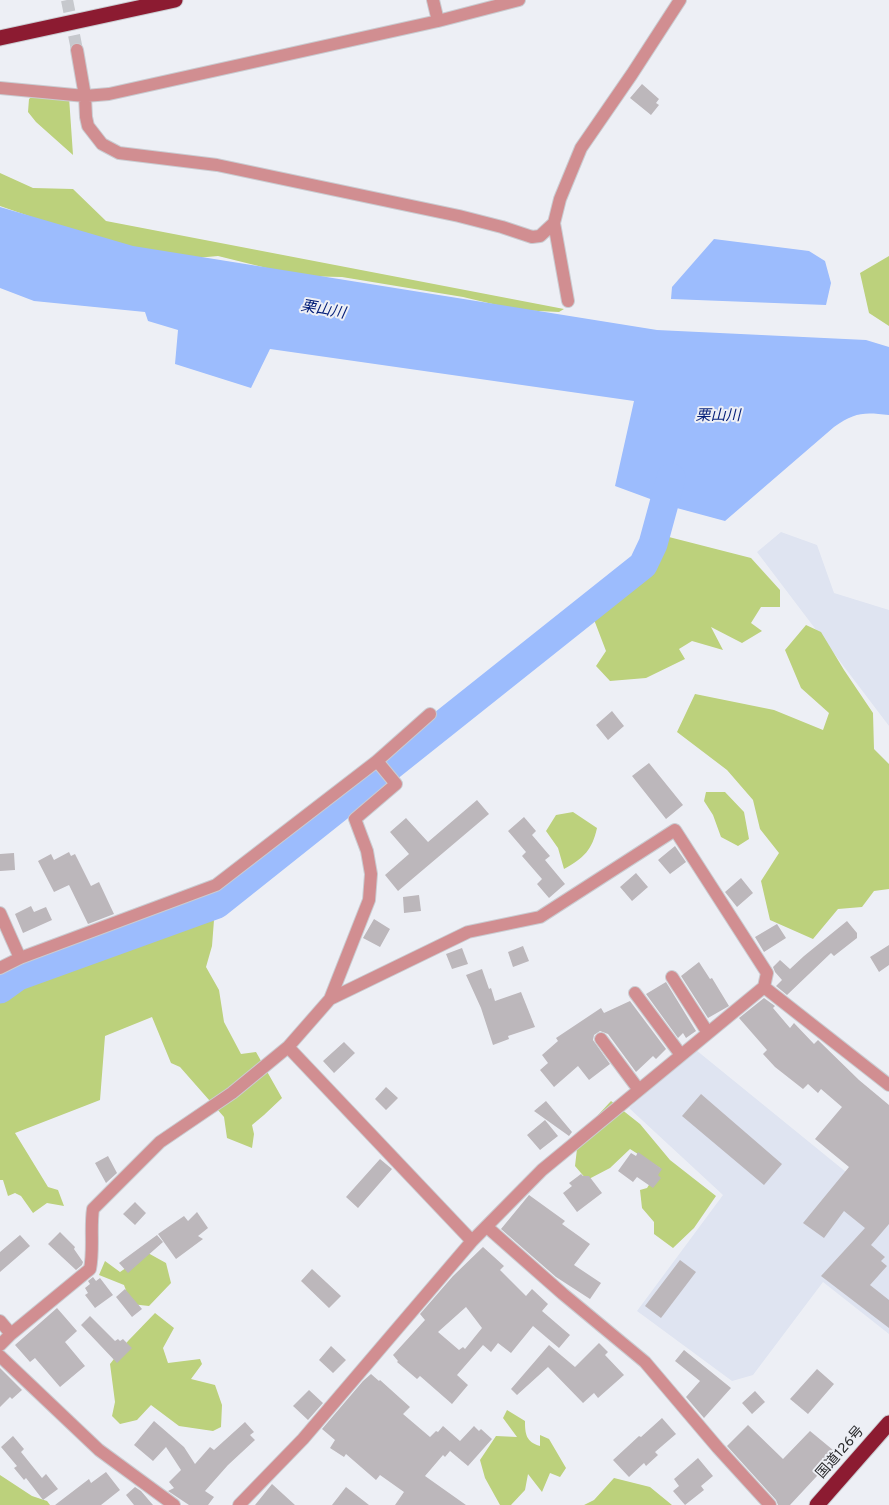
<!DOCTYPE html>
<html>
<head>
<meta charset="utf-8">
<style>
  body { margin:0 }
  canvas { display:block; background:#edeff5 }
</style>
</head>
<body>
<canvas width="889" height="1505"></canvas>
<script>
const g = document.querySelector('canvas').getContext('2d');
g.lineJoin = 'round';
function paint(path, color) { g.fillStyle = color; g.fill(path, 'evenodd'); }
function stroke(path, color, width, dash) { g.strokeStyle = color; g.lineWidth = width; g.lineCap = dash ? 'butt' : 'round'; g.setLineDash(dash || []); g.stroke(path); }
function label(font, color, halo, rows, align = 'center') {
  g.font = font + ' Overpass,"Noto Sans JP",sans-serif'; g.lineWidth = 4; g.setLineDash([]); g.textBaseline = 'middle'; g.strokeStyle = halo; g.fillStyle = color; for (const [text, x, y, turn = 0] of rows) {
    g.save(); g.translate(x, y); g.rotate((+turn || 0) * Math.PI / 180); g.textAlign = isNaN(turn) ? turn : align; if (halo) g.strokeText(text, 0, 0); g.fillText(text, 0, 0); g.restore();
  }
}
paint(new Path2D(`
  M781 532 817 545 834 593 889 610V726L757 552Z
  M696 1050 889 1207V1334L823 1282 753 1375 732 1381 637 1311 723 1195 629 1108Z`), '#dfe4f1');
paint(new Path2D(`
  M35 94 69 97 73 155 36 122 28 112 29 99Z
  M0 173 33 188 73 189 106 221 564 309 559 312 518 310 463 297 342 277 299 276 218 256 173 260 101 241 0 206Z
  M889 256V326L869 313 860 273Z
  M665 536 751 558 780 590V607H761L751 623 762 631 742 643 711 627 723 650 692 641 679 649 685 659 646 678 610 681 596 666 606 651 593 617 642 574Z
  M806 625 821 632 844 670 873 713 874 749 889 764V889L874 891 862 907 838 909 813 939 770 920 761 881 779 853 760 829 753 800 727 770 677 732 695 694 774 710 823 730 829 713 801 688 785 650Z
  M706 792H725L744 812 749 839 738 846 721 837 713 815 704 801Z
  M573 812 597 828C592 850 584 858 564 869L558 848 546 831 556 815Z
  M214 920 212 946 206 967 219 990 224 1022 241 1054 256 1052 282 1098 264 1115 252 1125 254 1134 252 1148 227 1138 224 1117 180 1067 171 1063 152 1017 105 1036 100 1100 15 1133 48 1187 58 1190 64 1206 47 1203 33 1213 21 1196 15 1193 8 1196 3 1180H0V972L17 964 157 928Z
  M611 1101 640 1124 670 1160 716 1196 694 1228 673 1248 654 1234V1222L642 1208 640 1190 647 1188 660 1168 630 1149 610 1168 587 1180 575 1166 577 1149 594 1132 598 1115Z
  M148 1253 166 1263 171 1283 149 1306 131 1304 124 1285 99 1275 105 1261 120 1272Z
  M155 1313 174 1328 163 1348 168 1363 200 1359 202 1364 191 1379 215 1385 222 1405 221 1427 213 1431 179 1426 151 1405 137 1420 120 1424 112 1416 115 1402 110 1364 128 1341Z
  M507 1410 525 1421C525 1434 526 1442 540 1446V1435L549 1439 566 1468 560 1477 550 1473 542 1492 528 1474 525 1490 511 1505H500L485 1478 480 1460 496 1436 517 1437 503 1418Z
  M0 1475 32 1496 47 1501 50 1505H0Z
  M614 1478 650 1487 672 1505H584L594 1500Z`), '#bcd17c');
paint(new Path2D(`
  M0 207 133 246 657 330 866 340 889 347V415C864 412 855 412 834 427L725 521 673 507 667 518 653 513V500L615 486 634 401 270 349 251 388 175 364 178 330 148 321 145 312 34 301 0 288Z
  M714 239 809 251 825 261 831 283 826 305 671 299 672 287Z`), '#9cbcfd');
stroke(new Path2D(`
  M0 989 18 976 217 904 643 565 653 544 671 478`), '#9cbcfd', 29);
paint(new Path2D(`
  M642 84 659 99 656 103 659 105 651 115 630 98Z
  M612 711 624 726 608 740 596 725Z
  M649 763 683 805 666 819 632 776Z
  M477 800 489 814 398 891 385 875 409 854 390 832 406 818 428 842Z
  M524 817 536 831 532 835 550 856 545 860 565 884 549 898 537 884 542 879 522 856 526 852 508 831Z
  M675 846 686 862 670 874 658 860Z
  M69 852 71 856 75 854 91 886 99 882 114 914 88 924 69 885 54 892 38 861 51 854 54 860Z
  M14 853 15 870 0 871V854Z
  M636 873 648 887 632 901 620 887Z
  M741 878 753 893 737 907 725 892Z
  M419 895 421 911 404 913 403 897Z
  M31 906 34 912 46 907 52 920 23 933 15 914Z
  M374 919 390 929 380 947 363 938Z
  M847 921 857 933V938L834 956 831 953 787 995 776 986 782 980 775 972 773 967 780 960 790 969 804 956Z
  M777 924 786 938 764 952 755 937Z
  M889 945V965L879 972 870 957Z
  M523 946 529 961 513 967 508 952Z
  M462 948 468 964 452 969 446 954Z
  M699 962 710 979 712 978 729 1006 708 1018 681 976Z
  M482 969 489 989 491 988 495 1001 521 992 535 1027 508 1036 509 1039 493 1045 481 1008 466 975Z
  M666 982 696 1031 686 1038 683 1033 678 1038 646 994Z
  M764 998 775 1006 773 1008 790 1028 794 1023 814 1044 818 1040 859 1080 889 1105V1224L871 1245 885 1257 881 1261 887 1266 870 1285 889 1300V1328L821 1276 865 1228 844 1211 824 1238 803 1223 849 1167 815 1139 842 1107 821 1089 818 1093 808 1084 803 1089 775 1067 763 1054 767 1050 739 1018Z
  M630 1001 666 1049 656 1059 653 1056 636 1072 608 1034 600 1031 594 1035 593 1040 610 1064 589 1080 578 1066 554 1087 540 1070 548 1063 542 1055 558 1041 556 1038 601 1008 604 1013Z
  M344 1042 355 1053 334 1073 323 1061Z
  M386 1087 398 1098 386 1110 375 1099Z
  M701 1094 782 1164 764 1185 682 1116Z
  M546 1101 572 1132 569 1136 534 1111Z
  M545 1120 558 1136 540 1150 527 1135Z
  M638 1152 662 1169 658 1175 661 1178 653 1188 637 1177 633 1182 618 1171 631 1153 636 1156Z
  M108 1156 117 1173 106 1183 95 1163Z
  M380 1159 392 1169 358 1208 346 1197Z
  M581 1174 583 1176H589L602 1193 577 1212 563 1193 572 1186 569 1183Z
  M529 1195 565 1221 562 1224 590 1244 574 1265 601 1283 590 1299 556 1277 501 1229Z
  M135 1202 146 1213 135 1225 123 1214Z
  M197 1212 208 1228 198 1236 203 1239 176 1259 158 1234 184 1216 188 1221Z
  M60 1232 75 1247 74 1249 83 1262 82 1265 76 1270 48 1244Z
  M20 1235 30 1246 0 1272V1252Z
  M157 1235 163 1242 128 1273 119 1263Z
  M483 1247 504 1266 500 1270 526 1296 532 1289 548 1304 542 1311 570 1335 559 1348 533 1326 511 1353 498 1343 491 1352 483 1345 457 1375 468 1385 452 1404 420 1376 417 1379 397 1362 398 1361 393 1355 425 1320 420 1314 453 1276ZM466 1307 482 1328 465 1349 463 1347 459 1350 438 1332Z
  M680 1260 696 1272 661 1318 645 1306Z
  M312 1269 341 1296 329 1308 301 1281Z
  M93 1277 96 1281 100 1278 113 1295 95 1308 85 1295 88 1293 85 1288 90 1284 88 1281Z
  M125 1289 142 1309 132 1317 116 1297Z
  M57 1308 77 1331 65 1342 85 1366 60 1387 35 1358 30 1362 15 1345Z
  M90 1316 115 1341 118 1339 120 1341 123 1339 132 1348 117 1363 81 1325Z
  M599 1343 608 1352 605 1355 624 1375 598 1398 594 1393 583 1403 548 1367 517 1395 511 1389 549 1345 575 1367Z
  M331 1346 346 1360 333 1373 319 1360Z
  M684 1350 731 1388 704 1418 686 1397 700 1381 675 1361Z
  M0 1368 22 1390 12 1399 10 1397 0 1407Z
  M817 1369 834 1384 808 1414 790 1399Z
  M371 1374 379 1381 380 1380 410 1407 403 1414 430 1437 436 1431 438 1432 443 1426 460 1441 474 1426 479 1431 481 1429 492 1439 468 1466 450 1451 445 1457 443 1455 425 1476 466 1505H395L404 1492 380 1475 376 1480 346 1454 344 1457 330 1448 335 1440 322 1429 363 1381Z
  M309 1390 323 1403 308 1420 293 1406Z
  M755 1391 765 1402 752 1414 742 1403Z
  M662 1418 676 1434 655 1452 658 1455 646 1466 644 1463 629 1477 613 1460 639 1436 641 1437Z
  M154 1421 184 1447 195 1464 210 1447 214 1450 245 1422 254 1432 250 1435 255 1440 228 1465 205 1491 214 1497 208 1505H189L168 1491 174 1488 169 1482 181 1470 166 1447 153 1461 134 1445Z
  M748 1425 783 1459 810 1431 833 1450 826 1458 830 1462 790 1505H778L776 1500 727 1446Z
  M13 1436 24 1449 21 1452 42 1478 46 1474 58 1489 43 1500 26 1478 24 1480 14 1468 17 1466 1 1447Z
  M698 1458 713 1476 701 1486 704 1490 685 1505 673 1491 679 1486 674 1479Z
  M106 1472 120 1490 101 1505H55L89 1479 91 1483Z
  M272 1484 295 1505H255Z
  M135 1487 141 1491 153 1505H134L126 1495Z
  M346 1487 369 1505H332Z`), '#bcb7bb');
stroke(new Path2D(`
  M67 0 77 50`), '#c6c8cd', 12, [12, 6]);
const street = new Path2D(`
  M433 0 438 21
  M77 50 85 96 109 94 438 21 519 0
  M0 88 85 96 86 117 88 126 102 144 119 153 217 165 459 216 502 227 532 237 540 236 554 223
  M568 301 554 223 560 199 581 148 632 74 680 0
  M0 913 20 958
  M0 968 20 958 216 885 377 761 430 714
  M672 977 708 1033
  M764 987 889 1085
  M635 993 681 1055
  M601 1039 639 1090
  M288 1047 472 1241
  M487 1227 563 1294 645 1362 718 1448 770 1505
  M0 1321 11 1334
  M0 1345 11 1334 90 1269C94 1249 90 1229 93 1209L160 1142 232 1093 288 1047 330 999 369 900 371 874 367 851 355 819 396 784 377 761
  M0 1356 99 1450 174 1505
  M239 1505 303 1439 472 1241 542 1170 764 987 767 973 675 830 540 917 468 932 330 999`);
const highway = new Path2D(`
  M0 38 175 0
  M817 1505 889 1423`);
stroke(street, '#caccd1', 14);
stroke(highway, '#caccd1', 17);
stroke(street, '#d18e91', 12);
stroke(highway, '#8c1b31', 15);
label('14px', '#292a2c', '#edeff5', [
  ["国道126号",841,1453,-49]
]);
label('italic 15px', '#031e78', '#edeff5', [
  ["栗山川",323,311,10],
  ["栗山川",718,417]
]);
</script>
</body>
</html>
